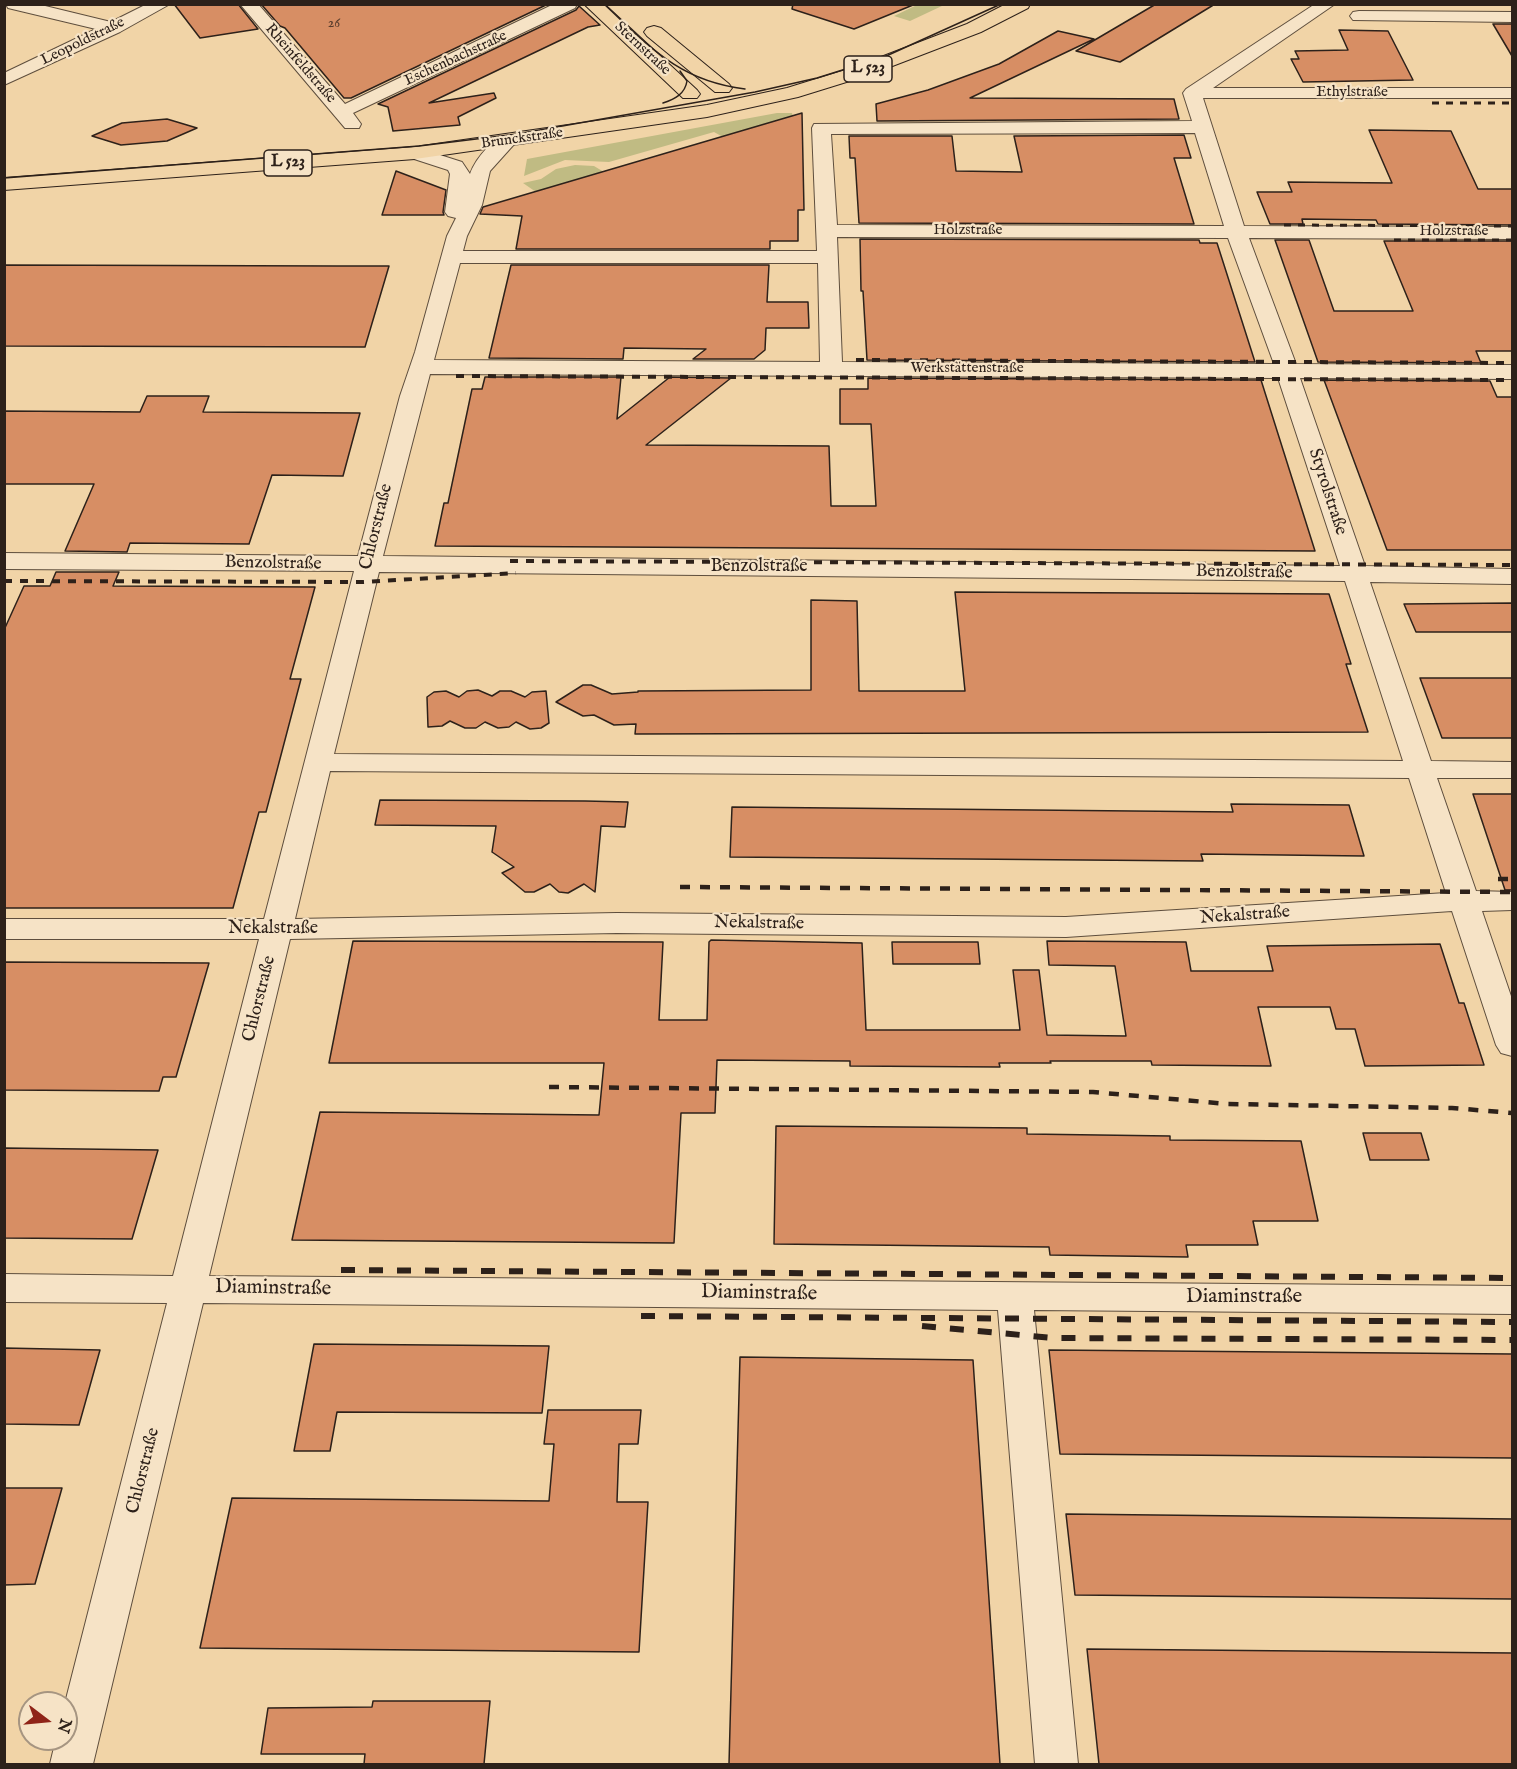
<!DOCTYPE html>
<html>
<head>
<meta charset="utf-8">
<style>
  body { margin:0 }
  #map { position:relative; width:1517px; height:1769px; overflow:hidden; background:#f1d4a7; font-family:"IM FELL English",serif }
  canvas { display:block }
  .frame { position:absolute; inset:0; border:6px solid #2d211a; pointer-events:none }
  .north { position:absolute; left:18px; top:1691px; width:60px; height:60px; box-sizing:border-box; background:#f6e3c6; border:2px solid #a69581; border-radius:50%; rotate:106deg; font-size:16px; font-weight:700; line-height:24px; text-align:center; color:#2d211a }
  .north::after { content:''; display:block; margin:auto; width:21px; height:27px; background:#8f2418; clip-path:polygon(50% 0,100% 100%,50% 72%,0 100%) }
</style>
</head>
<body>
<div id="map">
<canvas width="1517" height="1769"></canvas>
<div class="frame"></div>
<div class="north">N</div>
</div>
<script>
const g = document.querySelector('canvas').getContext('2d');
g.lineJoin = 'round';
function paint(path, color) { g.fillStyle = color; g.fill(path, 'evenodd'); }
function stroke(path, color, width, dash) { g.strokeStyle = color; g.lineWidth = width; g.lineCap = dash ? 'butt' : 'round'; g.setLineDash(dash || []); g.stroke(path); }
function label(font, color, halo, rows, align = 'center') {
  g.font = font + ' "IM FELL English",serif'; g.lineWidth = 4.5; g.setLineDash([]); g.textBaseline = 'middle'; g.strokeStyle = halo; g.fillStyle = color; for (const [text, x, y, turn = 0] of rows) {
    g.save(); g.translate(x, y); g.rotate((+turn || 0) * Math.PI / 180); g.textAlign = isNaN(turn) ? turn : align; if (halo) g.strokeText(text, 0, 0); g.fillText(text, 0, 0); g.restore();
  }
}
paint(new Path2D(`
  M919 4 944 5 910 21 894 16Z
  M777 113H792L793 116 723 137 714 132 609 162 565 160 524 176 527 159Z
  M575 165 594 166 604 172 536 192 523 183 541 179 556 169Z`), '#c0bb83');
const building = new Path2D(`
  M174 4H238L258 29 200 38Z
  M261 4H548L351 98H344L285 28 280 26Z
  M793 4H912L913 5 854 29 792 9Z
  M1156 4H1215L1120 62 1076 51Z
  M579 6 600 25 588 27 429 103 494 93 496 98 458 117 460 125 393 131 388 107 378 104 576 10Z
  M1493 24H1512V56Z
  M1339 30 1388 31 1413 80 1303 82 1291 59H1299L1295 51 1348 50Z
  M1058 31 1094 39 970 98 1174 99 1179 119 877 121 876 104 928 90 999 64Z
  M802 113 804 210H798V241H770V249H516L522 216 480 214 483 207Z
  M167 119 197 128 167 141 121 145 92 136 122 123Z
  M1369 130 1451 131 1478 189H1512V225L1378 224 1376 220 1302 219 1303 224H1270L1257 192H1292L1288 182 1392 183Z
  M1184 135 1191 158H1174L1194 224 859 223 855 158H850L849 136H952L956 171 1022 172 1014 136Z
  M396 171 446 190 443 212 444 215H382Z
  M860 239 1199 240 1200 243H1217L1255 362 867 360 863 291H861Z
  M1275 240H1309L1334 311H1413L1384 241H1512V351H1476L1481 363 1318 362Z
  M4 265 337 266H389L365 347 4 346Z
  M511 265H769L767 302H808L809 328H766L765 350 754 359H693L706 349 624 348 623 359 489 358Z
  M485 377H621L617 419 670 377 731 378 646 445 829 446 831 506H876L871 424H840V389H868V378L1261 380 1315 551 435 546 444 503H448L472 389H482Z
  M1324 380 1490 381 1497 397H1512V550H1387Z
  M147 396H209L203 412 360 413 343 476 272 475 249 544 130 543 127 552 65 551 94 484H4V411L140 412Z
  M56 572H119L113 586 315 587 290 679H301L266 812H259L233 908H4V630L24 586H50Z
  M955 592 1329 594 1351 664H1346L1368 732 635 734 636 724 614 725 594 715 583 716 556 702 583 685H591L612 694 638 692V691L811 690V600L857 601 859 691H965Z
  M1512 603V632H1416L1404 604Z
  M1420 678H1512V738H1442Z
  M478 690 492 696 500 691H511L525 697 532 692 546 691 549 723 541 728 530 729 516 722 509 727 498 728 485 722 476 728H465L450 721 442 726 428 727 427 697 434 692 446 691 459 697 467 691Z
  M1473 794H1512V890H1505Z
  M380 800 585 801 628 802 625 827 601 826 595 892 584 884 568 893 559 892 550 884 534 892H525L502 873 514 867 492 852 496 826 375 825Z
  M1231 804 1349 805 1364 856 1201 854 1203 861 730 857 732 807 1233 812Z
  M711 940 862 943 866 1030H1020L1013 970H1039L1047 1035 1126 1036 1115 966 1049 965 1047 941 1186 942 1191 971H1273L1267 946 1440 944 1459 1003H1464L1484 1065 1365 1066 1355 1029H1336L1330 1007H1258L1271 1066 1152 1065 1151 1061H1050L1051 1063H999L1000 1067 850 1066V1061L717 1060 715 1113H681L674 1243 292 1240 320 1112 599 1115 604 1063H329L353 941 663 942 659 1020H707L709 942Z
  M892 942H978L980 964H893Z
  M4 962 209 963 176 1077H163L159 1091 4 1090Z
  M776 1126 1027 1128V1134L1170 1136V1140L1301 1141 1318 1221H1253L1258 1245H1186L1188 1257 1050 1255 1049 1247 774 1244Z
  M1363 1133H1421L1429 1160H1370Z
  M4 1148 158 1150 132 1239 4 1238Z
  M314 1344 549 1346 542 1413 337 1412 330 1451H294Z
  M4 1348 100 1350 79 1425 4 1424Z
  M1049 1350 1512 1354V1458L1060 1454Z
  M740 1357 973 1360 1000 1764H729Z
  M548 1410H641L638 1444H619L617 1502H648L639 1652 200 1648 232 1498 549 1501 554 1444H544Z
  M4 1488H62L35 1584 4 1585Z
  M1066 1514 1512 1519V1599L1075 1595Z
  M1087 1649 1512 1653V1764H1099Z
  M373 1701H490L484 1764H364L365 1754H261L268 1708 372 1707Z`);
paint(building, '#d78e64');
stroke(building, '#2d211a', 1.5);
const minor = new Path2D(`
  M6 4H37L111 22 147 4H170L120 32 4 85V73L96 29 8 8Z
  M240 4H258L345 104 554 4H577L575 8 353 113 361 124 359 128H345Z
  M1315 4H1335L1213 88H1512V98H1203L1244 226 1512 227V239L1249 238 1296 364 1512 365V379L1300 378 1365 566 1512 569V584L1370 582 1431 761 1512 762V778H1437L1476 891 1512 892V910L1482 911 1512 999V1056L1501 1053 1496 1045 1452 911 1066 937 617 933 290 939 209 1276 1512 1286V1314L1034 1310 1078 1764H1035L998 1310 203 1303 93 1764H50L56 1739H66L65 1703 167 1303 4 1302V1274L173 1276 259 939H4V919H264L354 571 4 569V553L358 556 400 396 415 352 447 236 456 218 448 216 445 212 450 174 448 170 408 157 405 153 408 149 415 147 462 162 470 174C476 158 496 132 515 137L517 141 490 171 482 205 467 236 463 251H817L812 128 814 124 1192 121 1183 93 1186 89ZM1195 133 1224 226 837 225 831 134ZM837 237 1228 238 1274 364 842 362ZM460 263H818L820 362 434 360ZM430 374 1278 378 1340 566 383 556ZM379 572 1345 581 1403 761 334 754ZM330 771 1409 778 1446 893 1066 917 617 913 295 919Z
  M1359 11 1512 12V22L1353 20 1350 16 1353 12Z`);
const major = new Path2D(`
  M584 4H604L697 90 700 94 697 98H683Z
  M1006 4H1030L1028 8 981 32 869 75 798 97 707 117 415 159 4 190V178L415 147 707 105 787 88 855 67 967 24Z
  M654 26 661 28 729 84 732 88 729 92H715L647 36 644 32 647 28Z`);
stroke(minor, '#5e4e3d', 2);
stroke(major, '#2d211a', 2);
paint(minor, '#f6e3c6');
paint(major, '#f1d4a7');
stroke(new Path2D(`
  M604 4C650 47 679 81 745 89
  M663 103C675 99 685 94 687 81L680 71
  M4 178 419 146 517 134 755 92 817 78 884 57 1001 4`), '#2d211a', 1.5);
stroke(new Path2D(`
  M1432 103H1512
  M1284 225 1512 226
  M1394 240H1512`), '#2d211a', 3, [7, 7]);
stroke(new Path2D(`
  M856 360 1512 363
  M456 376 1512 380
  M510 561 1512 565
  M4 581 363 582 516 573`), '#2d211a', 4, [8, 8]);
stroke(new Path2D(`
  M1498 879H1512
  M680 887 1512 892
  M549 1087 1093 1092 1228 1104 1452 1108 1512 1113`), '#2d211a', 4.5, [10, 10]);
stroke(new Path2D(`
  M341 1270 1512 1278
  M641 1316 1512 1322
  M922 1326 1054 1338 1512 1340`), '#2d211a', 6, [14, 14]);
label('14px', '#583c2c', null, [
  ["26",334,24]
]);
label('15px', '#2d211a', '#f6e3c6', [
  ["Leopoldstraße",83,42,-26],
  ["Sternstraße",642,49,43],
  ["Eschenbachstraße",456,59,-25],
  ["Rheinfeldstraße",300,64,49],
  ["Ethylstraße",1352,93],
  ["Brunckstraße",522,139,-8],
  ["Holzstraße",968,231],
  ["Holzstraße",1454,232],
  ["Werkstättenstraße",967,369]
]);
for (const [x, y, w] of [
  [868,69,48],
  [288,163,48]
]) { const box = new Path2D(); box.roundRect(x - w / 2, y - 13, w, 26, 4.5); g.fillStyle = '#f6e3c6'; g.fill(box); stroke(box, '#2d211a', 1.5); }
label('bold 16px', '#2d211a', null, [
  ["L 523",868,69],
  ["L 523",288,163]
]);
label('18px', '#2d211a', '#f6e3c6', [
  ["Styrolstraße",1327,492,72],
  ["Chlorstraße",377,527,-76],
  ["Benzolstraße",273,564,1],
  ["Benzolstraße",759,567],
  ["Benzolstraße",1244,573,1],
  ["Nekalstraße",1245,916,-4],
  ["Nekalstraße",759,924,1],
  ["Nekalstraße",273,929],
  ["Chlorstraße",260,999,-76],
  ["Chlorstraße",144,1471,-76]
]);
label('21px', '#2d211a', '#f6e3c6', [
  ["Diaminstraße",273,1289,1],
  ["Diaminstraße",759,1294,1],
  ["Diaminstraße",1244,1298]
]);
</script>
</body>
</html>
